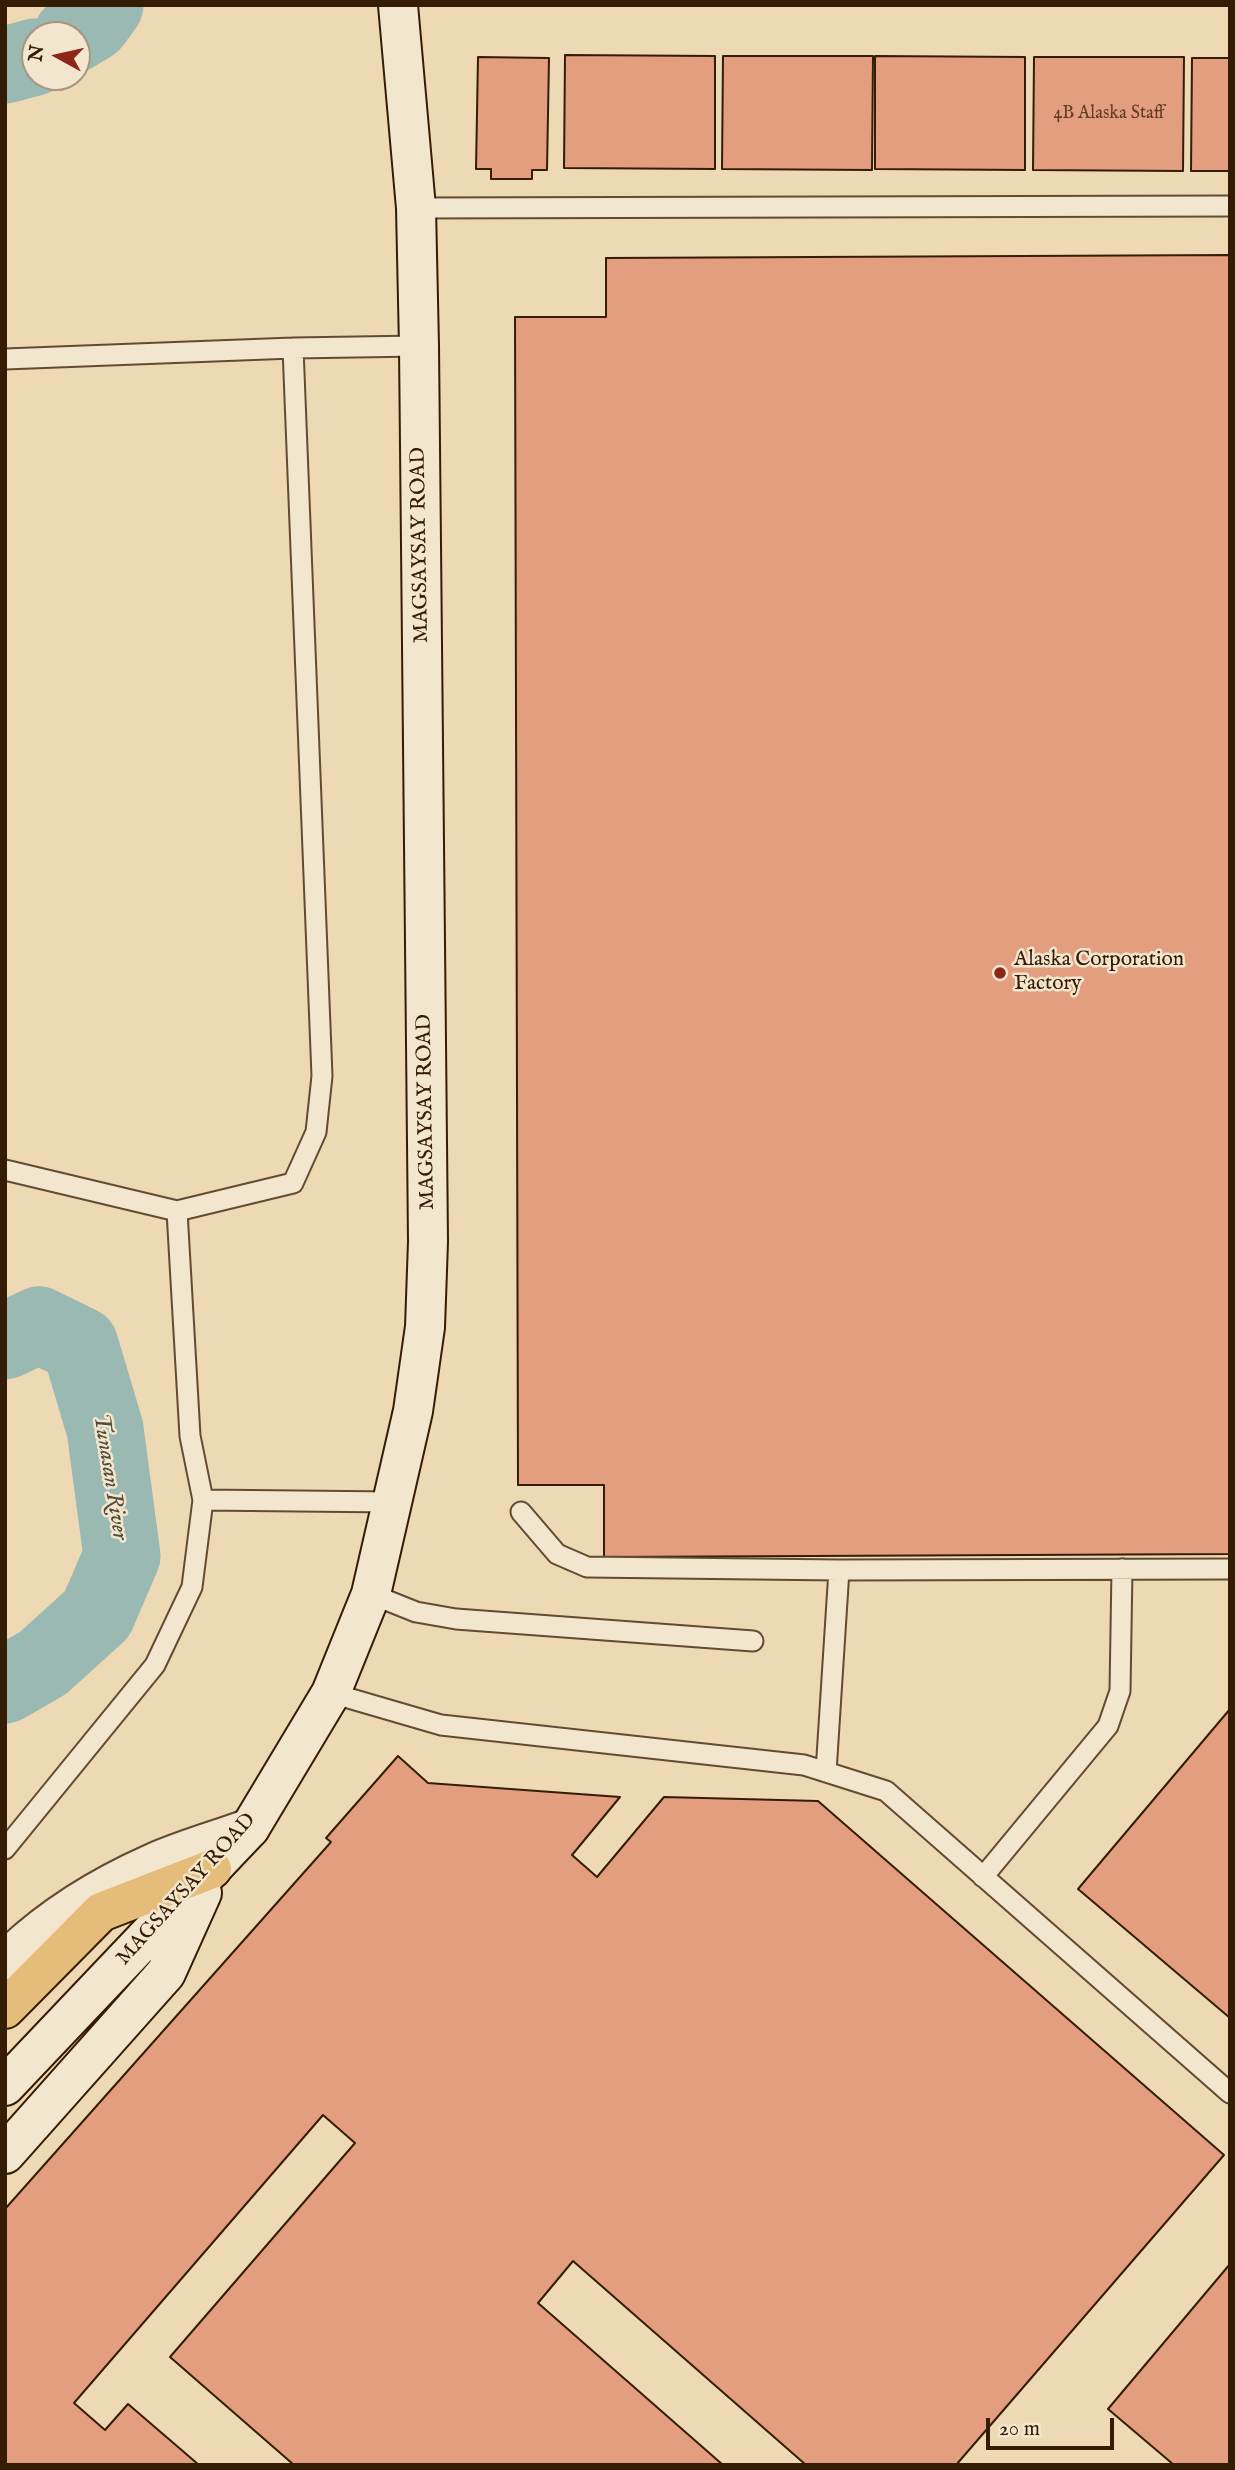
<!DOCTYPE html>
<html>
<head>
<meta charset="utf-8">
<style>
  body { margin:0 }
  #map { position:relative; width:1235px; height:2470px; overflow:hidden; background:#edd9b4; font-family:"IM FELL English",serif }
  canvas { display:block }
  .frame { position:absolute; inset:0; border:7px solid #351c05; pointer-events:none }
  .north { position:absolute; left:21px; top:21px; width:70px; height:70px; box-sizing:border-box; background:#f3e6ce; border:2px solid #a7957e; border-radius:50%; rotate:278deg; font-size:19px; font-weight:700; line-height:28px; text-align:center; color:#351c05 }
  .north::after { content:''; display:block; margin:auto; width:24px; height:32px; background:#8f2418; clip-path:polygon(50% 0,100% 100%,50% 72%,0 100%) }
  .scale { position:absolute; left:986px; top:2418px; width:128px; height:32px; box-sizing:border-box; border:4px solid #351c05; border-top:0; padding-left:9px; font-size:21px; line-height:24px; white-space:nowrap; color:#351c05; -webkit-text-stroke:5px #f3e6ce; paint-order:stroke }
</style>
</head>
<body>
<div id="map">
<canvas width="1235" height="2470"></canvas>
<div class="frame"></div>
<div class="north">N</div>
<div class="scale">20 m</div>
</div>
<script>
const g = document.querySelector('canvas').getContext('2d');
g.lineJoin = 'round';
function stroke(path, color, width, dash) { g.strokeStyle = color; g.lineWidth = width; g.lineCap = dash ? 'butt' : 'round'; g.setLineDash(dash || []); g.stroke(path); }
function paint(path, color) { g.fillStyle = color; g.fill(path, 'evenodd'); }
function label(font, color, halo, rows, align = 'center') {
  g.font = font + ' "IM FELL English",serif'; g.lineWidth = 5; g.setLineDash([]); g.textBaseline = 'middle'; g.strokeStyle = halo; g.fillStyle = color; for (const [text, x, y, turn = 0] of rows) {
    g.save(); g.translate(x, y); g.rotate((+turn || 0) * Math.PI / 180); g.textAlign = isNaN(turn) ? turn : align; if (halo) g.strokeText(text, 0, 0); g.fillText(text, 0, 0); g.restore();
  }
}
stroke(new Path2D(`
  M72 35 92 23 105 5
  M5 65 35 57
  M5 1341 39 1325 80 1345 105 1429 122 1556 97 1614 43 1663 5 1685`), '#9ab9b3', 77);
const building = new Path2D(`
  M565 55 715 56V169L564 168Z
  M723 56H873L872 170 722 169Z
  M875 56 1025 57V170L875 169Z
  M478 57 549 58 547 170H532V179H491V169H476Z
  M1034 57H1184L1183 171 1033 170Z
  M1192 58H1230V171H1191Z
  M1230 255V1554L604 1557V1485H518L515 317H606V258Z
  M1230 1709V2018L1078 1889Z
  M398 1756 428 1783 620 1797 572 1855 597 1877 664 1797 818 1801 1224 2155 956 2465H806L573 2261 538 2303 723 2465H294L170 2357 355 2143 323 2115 74 2403 105 2430 128 2404 199 2465H5V2209L331 1842 326 1838Z
  M1230 2264V2465H1174L1108 2409Z`);
paint(building, '#e39d7f');
stroke(building, '#351c05', 2);
const service = new Path2D(`
  M416 208 1230 206
  M5 359 293 348 419 346
  M5 1170 177 1211 190 1436 203 1500 192 1587 155 1665 5 1849
  M177 1211 293 1183 316 1132 322 1076 293 348
  M203 1500 393 1502
  M521 1512 557 1554 587 1567 839 1570
  M371 1594 416 1612 456 1619 753 1641
  M331 1693 441 1725 804 1765 886 1791 1230 2093
  M826 1772 839 1570 1230 1569
  M983 1877 1108 1726 1120 1691 1122 1569`);
const minor = new Path2D(`
  M5 1961C47 1919 99 1887 153 1863 184 1849 218 1840 250 1828`);
const secondary = new Path2D(`
  M5 2086 250 1828 331 1693 371 1594 413 1411 425 1327 428 1242 419 346 416 208 398 5
  M5 2154 166 1973 202 1893`);
const motorway = new Path2D(`
  M5 2009 101 1912 212 1869`);
stroke(service, '#634b31', 23);
stroke(minor, '#634b31', 42);
stroke(secondary, '#351c05', 42);
stroke(motorway, '#351c05', 42);
stroke(service, '#f3e6ce', 19);
stroke(minor, '#f3e6ce', 38);
stroke(secondary, '#f3e6ce', 38);
stroke(motorway, '#e6bc7a', 38);
for (const [x, y, r, color] of [
  [1000,973,7,"#8f2418"]
]) { const dot = new Path2D(); dot.arc(x, y, r, 0, 2 * Math.PI); g.fillStyle = color; g.fill(dot); stroke(dot, '#f3e6ce', 2.5); }
label('18px', '#603c24', null, [
  ["4B Alaska Staff",1109,114]
]);
label('21px', '#351c05', '#f3e6ce', [
  ["MAGSAYSAY ROAD",421,545,-91],
  ["MAGSAYSAY ROAD",427,1112,-91],
  ["MAGSAYSAY ROAD",187,1890,-48]
]);
label('21px', '#351c05', '#f3e6ce', [
  ["Alaska Corporation",1014,961],
  ["Factory",1014,985]
], 'left');
label('italic 23px', '#534b39', '#f3e6ce', [
  ["Tunasan River",109,1477,81]
]);
</script>
</body>
</html>
